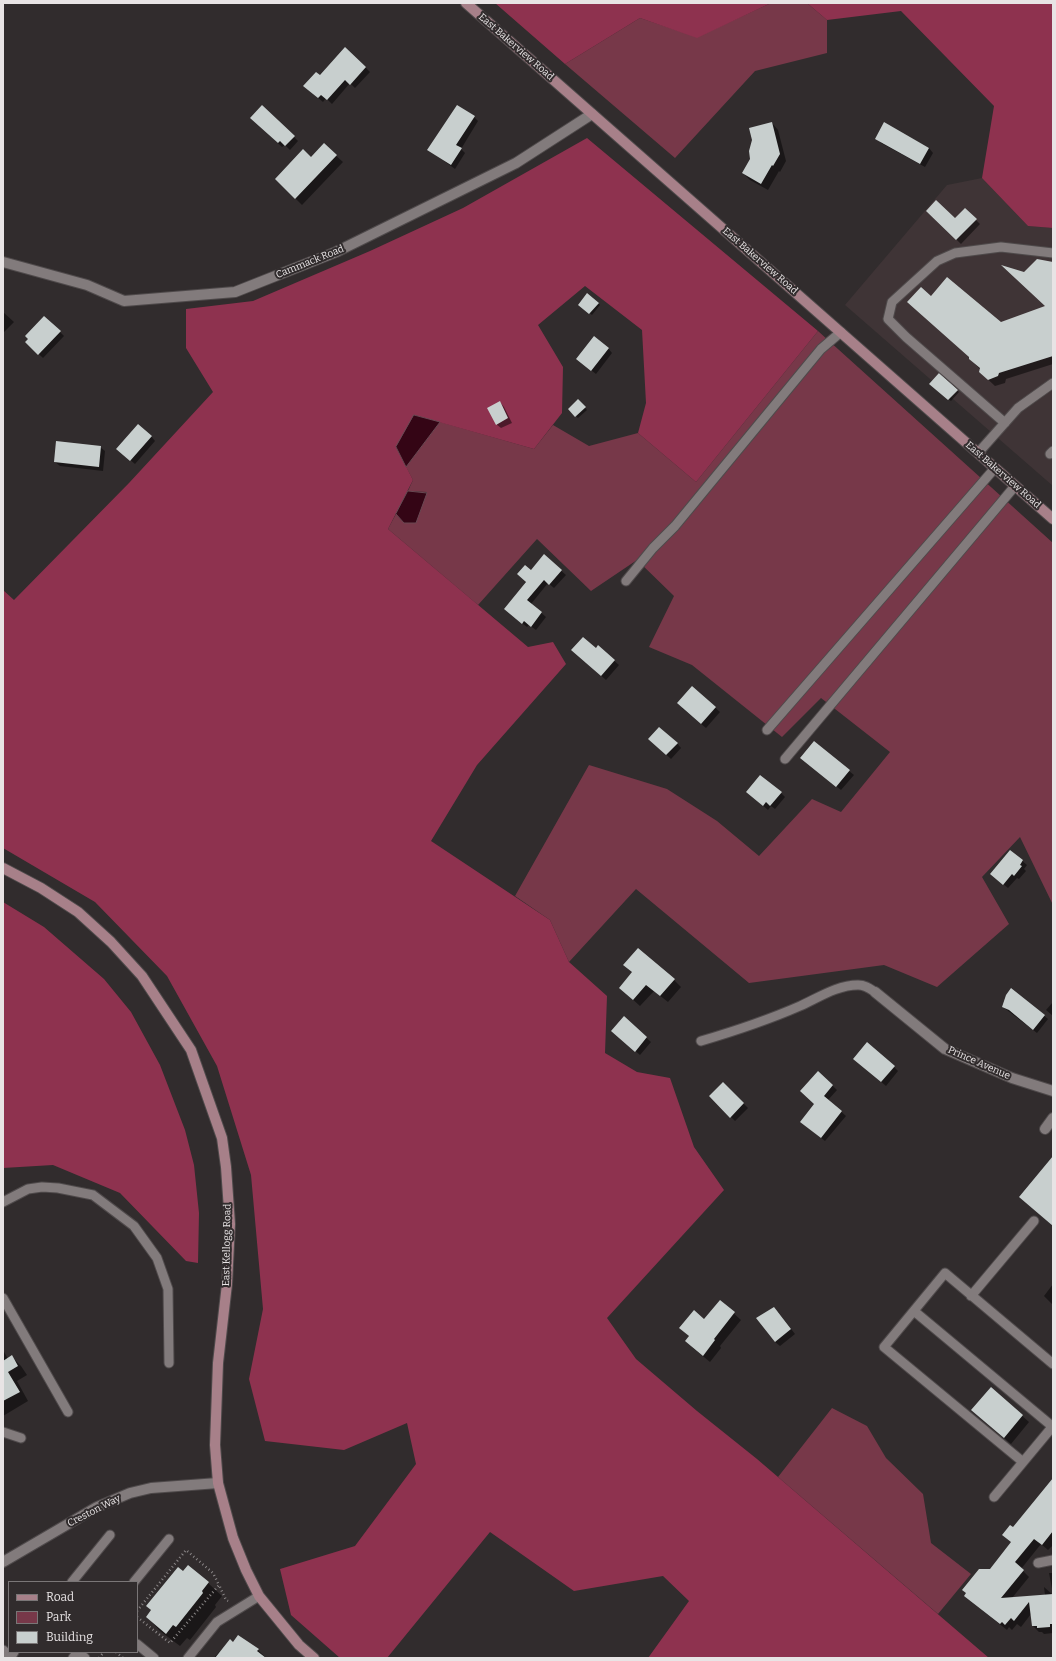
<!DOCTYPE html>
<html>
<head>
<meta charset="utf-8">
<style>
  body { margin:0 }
  #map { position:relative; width:1056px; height:1661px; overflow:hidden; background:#312c2d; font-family:Bitter,serif }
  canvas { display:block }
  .frame { position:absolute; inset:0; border:4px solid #e8e4e5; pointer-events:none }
  .legend { position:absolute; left:8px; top:1581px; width:130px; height:72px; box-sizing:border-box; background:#312c2d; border:1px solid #7a7677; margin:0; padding:5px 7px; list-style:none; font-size:12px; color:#e8e4e5 }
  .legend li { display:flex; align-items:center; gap:8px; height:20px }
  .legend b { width:20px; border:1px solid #7a7677 }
</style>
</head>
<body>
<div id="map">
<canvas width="1056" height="1661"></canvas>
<div class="frame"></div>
<ul class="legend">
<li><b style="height:5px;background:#a78089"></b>Road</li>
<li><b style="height:11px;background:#773849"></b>Park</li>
<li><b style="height:11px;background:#c8cfce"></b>Building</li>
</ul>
</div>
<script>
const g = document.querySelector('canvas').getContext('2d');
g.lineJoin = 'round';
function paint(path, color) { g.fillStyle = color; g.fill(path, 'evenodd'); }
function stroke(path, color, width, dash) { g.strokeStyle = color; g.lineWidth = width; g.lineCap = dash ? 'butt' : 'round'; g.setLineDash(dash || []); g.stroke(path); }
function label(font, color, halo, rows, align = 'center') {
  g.font = font + ' Bitter,serif'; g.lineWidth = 4; g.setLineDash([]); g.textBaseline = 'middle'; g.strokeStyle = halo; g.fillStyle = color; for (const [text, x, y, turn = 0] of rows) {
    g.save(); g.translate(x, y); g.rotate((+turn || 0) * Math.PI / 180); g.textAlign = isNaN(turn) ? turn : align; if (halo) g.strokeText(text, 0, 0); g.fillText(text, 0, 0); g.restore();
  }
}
paint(new Path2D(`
  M982 178 1028 226 1053 228V486L845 305 947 185Z`), '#3f3436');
paint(new Path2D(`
  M771 3H807L827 20V53L755 71 675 158 565 64 640 18 697 37Z
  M818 331 1053 543V905L1020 837 982 877 1009 924 937 987 884 965 749 983 636 889 569 962 550 920 515 896 589 765 667 789 717 821 759 856 812 799 841 812 890 752 821 698 782 737 692 665 649 647 674 596 637 560 591 591 537 539 478 605 388 529 396 514 404 523 427 492 408 491 413 480 406 467 440 422 534 449 553 425 589 446 638 433 696 482Z
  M832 1408 867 1426 886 1458 923 1494 931 1543 971 1574 938 1614 778 1477Z`), '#773849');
paint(new Path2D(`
  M495 3H771L697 38 640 18 565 64Z
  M807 3H1053V228L1028 226 982 178 994 106 901 11 827 20Z
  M587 138 818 331 696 482 638 433 646 403 642 330 585 286 538 325 563 367 562 413 534 449 414 415 396 447 413 480 388 529 528 647 553 642 566 664 477 765 431 841 550 920 569 962 607 996 605 1053 637 1072 670 1078 694 1147 724 1190 607 1318 636 1359 697 1411 757 1459 989 1658H648L689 1601 663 1576 574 1591 490 1532 387 1658H340L291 1615 280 1569 355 1546 416 1464 407 1423 344 1450 265 1441 249 1379 263 1309 251 1175 217 1066 167 976 95 902 3 848V590L14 600 129 483 213 392 186 348V309L253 301 370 251 463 208Z
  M3 902 44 927 104 979 131 1012 160 1065 185 1130 194 1165 199 1213 198 1263 186 1261 120 1193 53 1165 3 1168Z`), '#8e324f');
const water = new Path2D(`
  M414 415 440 422 406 467 396 447Z
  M408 491 427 493 416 523H404L396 514Z`);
paint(water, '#340515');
stroke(water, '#6a4853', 1);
paint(new Path2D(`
  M365 67 370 72 355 88 350 83 332 104 326 98 323 102 309 90 320 76Z
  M474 117 478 121 461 149 465 153 455 169 429 150Z
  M256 122 294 137 298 141 290 150 285 145 282 147Z
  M772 123 778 130 786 161 780 172 779 171 768 190 750 180 743 173Z
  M885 124 929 148 933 153 925 167 881 143 877 138Z
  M324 145 343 162 302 205 276 179 311 158Z
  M965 209 980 224 961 244 927 211 955 219Z
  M1053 263V364L1006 379 1005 383 995 386 980 372V369L970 359 931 297 1001 324 1047 306 1025 273Z
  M598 303 600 305 592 315 579 304Z
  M3 312 14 322 3 333Z
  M60 332 64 336 43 358 26 342Z
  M608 348 612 353 596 374 582 363Z
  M939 375 959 392 951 401 931 384Z
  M578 400 587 410 578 418 569 409Z
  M500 402 504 407 512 423 501 428 496 424Z
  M151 436 155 441 135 464 122 453Z
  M100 447 105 451 103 471 60 466 55 462Z
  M544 556 566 575 554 588 548 583 531 604 546 617 536 630 529 625 527 627 509 613 531 571Z
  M598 647 619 665 606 680 577 654 596 650Z
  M692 687 720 712 706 728 682 708Z
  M654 743H677L681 748 671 759Z
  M814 743 854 775 841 790 806 762Z
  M781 793 785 797 775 809 771 806 768 810 752 796Z
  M1010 851 1027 865 1024 869 1026 871 1019 879 1017 878 1008 888 996 878Z
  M625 965 674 980 681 987 668 1002 654 991 640 1006 620 988 633 973Z
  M1011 990 1048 1019 1037 1033 1003 1007Z
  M1053 1002V1016L1046 1010Z
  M624 1018 651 1042 640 1055 617 1035Z
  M859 1063 894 1067 898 1071 886 1086Z
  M818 1072 837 1090 828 1100 846 1116 825 1141 806 1126 815 1104Z
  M723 1083 748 1108 735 1121 710 1096Z
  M1053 1167V1226L1020 1197Z
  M1053 1284V1305L1044 1296Z
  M720 1301 741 1320 720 1346 721 1348 710 1362 693 1348 690 1337 680 1328 705 1320Z
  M778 1312 795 1334 780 1346 775 1342Z
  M3 1350 8 1359 12 1357 21 1366 27 1375 17 1381 28 1401 3 1416Z
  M991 1388 1029 1422 1011 1444 979 1416Z
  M1053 1486V1545L1048 1550 1041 1544 1021 1569 1029 1577 1012 1598 1045 1595 1044 1587 1053 1595V1633L1044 1634 1042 1632H1039L1033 1626 1031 1614 1021 1627 1017 1624 1012 1630 1009 1627 1007 1630 972 1602 991 1570 1012 1543 1013 1529Z
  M183 1573 208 1583 222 1596 215 1605 216 1607 190 1640 187 1638 180 1646 160 1631 147 1617 152 1611 147 1606Z
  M1049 1573H1053V1594Z
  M239 1636 258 1650 266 1658H214L219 1652 233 1643Z`), '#0007');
paint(new Path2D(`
  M345 47 366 67 350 85 345 80 327 100 321 95 318 98 303 86 316 72 320 75Z
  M262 105 295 136 285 146 280 141 278 143 250 118Z
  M457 105 475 116 456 145 462 148 451 165 427 150Z
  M772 122 780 154 773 166 772 165 761 184 742 173 750 159 749 151 752 140 749 128Z
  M884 122 929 148 920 164 875 139Z
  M324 143 337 155 295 199 275 179 303 149 311 157Z
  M936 200 955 218 965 208 977 219 956 240 926 211Z
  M1037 259 1053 262V356L999 373 998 376 988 380 979 372 980 368 969 359V357L907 302 921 287 931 296 947 277 1001 322 1045 306 1001 265 1024 272Z
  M587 293 599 303 589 314 578 305Z
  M44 316 61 331 38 355 25 342 28 339 25 336Z
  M594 336 609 348 591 371 576 359Z
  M939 373 958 390 948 400 929 384Z
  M578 399 586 407 575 417 568 409Z
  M500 401 508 418 496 425 487 408Z
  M138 424 152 436 130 461 116 449Z
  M56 441 101 446 99 467 54 462Z
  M544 554 562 570 549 585 544 580 527 600 542 612 531 627 524 621 522 624 504 609 526 582 517 574 525 565 531 570Z
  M583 637 596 648 598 645 615 660 601 676 571 650Z
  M692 686 716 707 701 724 677 703Z
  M659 727 678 743 666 755 648 739Z
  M814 741 850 770 836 787 800 758Z
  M760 775 782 792 770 806 766 802 763 806 746 792Z
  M1010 850 1023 860 1020 865 1022 866 1014 876 1012 874 1003 885 990 874Z
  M638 948 675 979 660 996 646 985 633 1000 619 988 632 972 623 965Z
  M1011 988 1045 1015 1033 1030 1009 1010 1002 1007 1006 995Z
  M624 1016 647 1037 635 1052 611 1031Z
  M867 1042 895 1066 881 1082 853 1059Z
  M818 1071 833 1085 824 1096 842 1111 821 1138 800 1122 814 1104 800 1091Z
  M723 1082 744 1103 730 1118 709 1096Z
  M1053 1156V1226L1019 1197Z
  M720 1300 735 1312 714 1339 715 1340 703 1356 685 1341 689 1336 679 1328 694 1310 704 1319Z
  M774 1307 791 1329 775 1342 756 1318Z
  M12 1355 18 1366 8 1372 20 1392 3 1401V1361Z
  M991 1387 1023 1415 1004 1438 971 1410Z
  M1053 1478V1531L1042 1545 1034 1539 1015 1562 1024 1570 1001 1598 1053 1594V1624H1050V1627L1037 1628V1626H1032L1029 1602 1014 1621 1011 1618 1005 1625 1002 1622 1000 1624 964 1596 966 1593 962 1590 979 1569H990L1011 1542 1002 1535 1010 1525 1013 1527Z
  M188 1565 209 1582 202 1591 203 1593 176 1627 173 1625 166 1634 146 1617 151 1610 146 1606 178 1567 183 1571Z
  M238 1635 259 1649 257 1651 266 1658H215L230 1639 233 1642Z`), '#c8cfce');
const lane = new Path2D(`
  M1005 423 906 337 888 319 892 302 937 261 955 253 1001 247 1053 253
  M978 453 1018 408 1053 383
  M1050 454 1053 451
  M626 581 653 548 675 526 821 349 841 332
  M767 730 995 468
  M785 759 1015 486
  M701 1041C735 1031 768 1020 800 1006 818 998 837 985 858 985 865 985 869 988 875 992
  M3 1202 28 1189 42 1187 58 1188 93 1195 134 1226 157 1258 168 1289 169 1363
  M971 1296 1034 1221
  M3 1298 68 1412
  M914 1311 1053 1427
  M3 1432 21 1438
  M1023 1462 884 1347 945 1273 1053 1364
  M994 1497 1053 1426
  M1038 1563 1053 1560
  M72 1582 110 1535
  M134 1582 169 1539
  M137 1644 154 1658
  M3 1650 11 1657 14 1652
  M73 1658 78 1652 85 1658
  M188 1658 217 1622 259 1596`);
const street = new Path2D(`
  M3 262 87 285 124 301 235 292 336 252 516 163 592 114
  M875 992 945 1049 1012 1078 1053 1091
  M1045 1129 1053 1118
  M3 1562 97 1507 130 1493 151 1488 218 1483`);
const secondary = new Path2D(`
  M466 3 1053 519
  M3 868 41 888 78 912 111 942 142 976 191 1050 222 1138 226 1167 230 1224 227 1284 218 1363 215 1445 218 1483 233 1538 246 1570 259 1596 299 1645 314 1658`);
stroke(lane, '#4f4a4b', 11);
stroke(street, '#4f4a4b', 12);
stroke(secondary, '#4f4a4b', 12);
stroke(new Path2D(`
  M137 1611 186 1550 213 1573 219 1585
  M137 1617 170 1643 219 1585 226 1600 228 1601
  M116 1652 123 1658
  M99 1658 104 1652`), '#8c8889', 2.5, [1, 3]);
stroke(lane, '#827b7c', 9);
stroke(street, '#827b7c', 10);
stroke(secondary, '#a78089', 10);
label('10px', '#e8e4e5', '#312c2d', [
  ["East Bakerview Road",516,47,41],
  ["East Bakerview Road",760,261,41],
  ["Cammack Road",310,262,-22],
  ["East Bakerview Road",1003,475,41],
  ["Prince Avenue",979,1063,24],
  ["East Kellogg Road",227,1245,-89],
  ["Creston Way",94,1511,-27]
]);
</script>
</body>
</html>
